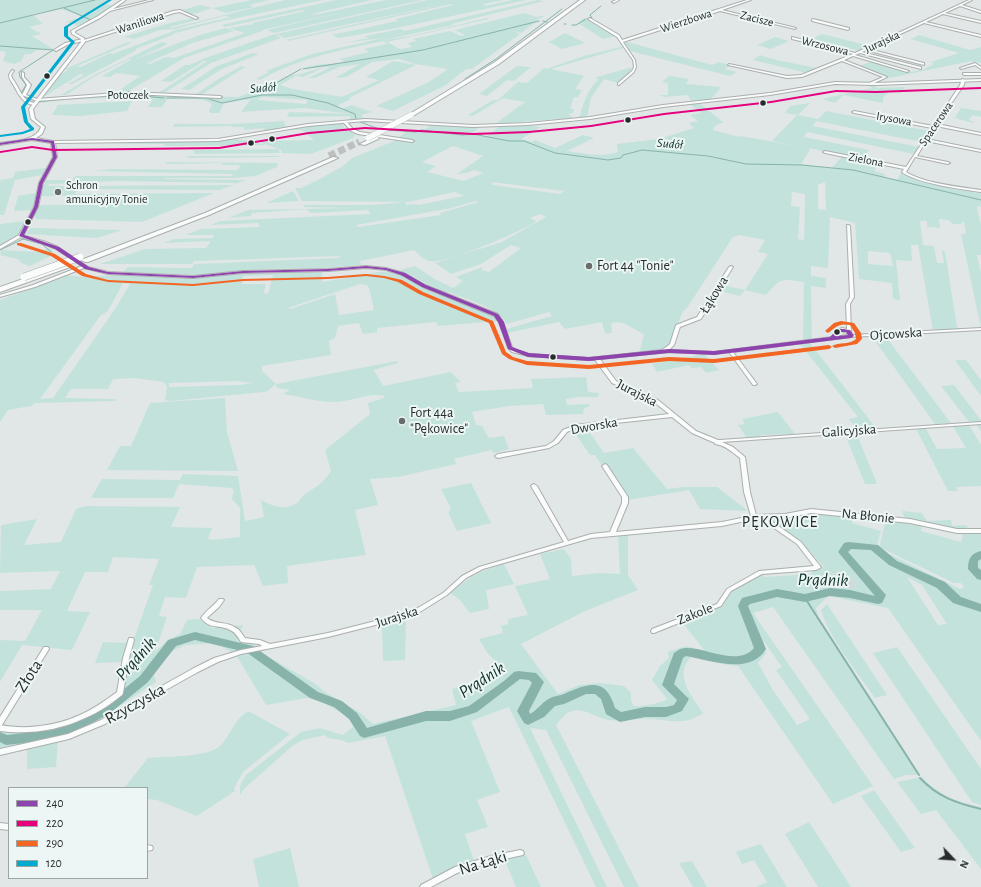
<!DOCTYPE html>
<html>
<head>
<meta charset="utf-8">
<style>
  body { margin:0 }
  #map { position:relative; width:981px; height:887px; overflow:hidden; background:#e1e7e6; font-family:"Alegreya Sans",sans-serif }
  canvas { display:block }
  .legend { position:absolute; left:8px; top:787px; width:140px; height:92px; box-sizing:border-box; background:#ecf6f4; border:1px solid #9da5a3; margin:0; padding:5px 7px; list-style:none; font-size:12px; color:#272b2a }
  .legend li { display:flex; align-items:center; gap:8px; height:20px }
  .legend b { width:20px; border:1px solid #9da5a3 }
  .north { position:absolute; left:933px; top:839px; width:40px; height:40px; -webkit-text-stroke:3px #ecf6f4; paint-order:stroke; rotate:115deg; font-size:11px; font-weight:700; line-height:16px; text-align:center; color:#272b2a }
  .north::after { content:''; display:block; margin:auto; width:14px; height:18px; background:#272b2a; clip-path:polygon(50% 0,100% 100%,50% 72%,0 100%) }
</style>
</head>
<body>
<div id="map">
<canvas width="981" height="887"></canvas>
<ul class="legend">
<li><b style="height:5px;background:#8e44ad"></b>240</li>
<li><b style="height:5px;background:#e5007d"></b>220</li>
<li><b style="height:5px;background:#f26522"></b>290</li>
<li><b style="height:5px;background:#00a9ce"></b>120</li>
</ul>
<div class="north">N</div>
</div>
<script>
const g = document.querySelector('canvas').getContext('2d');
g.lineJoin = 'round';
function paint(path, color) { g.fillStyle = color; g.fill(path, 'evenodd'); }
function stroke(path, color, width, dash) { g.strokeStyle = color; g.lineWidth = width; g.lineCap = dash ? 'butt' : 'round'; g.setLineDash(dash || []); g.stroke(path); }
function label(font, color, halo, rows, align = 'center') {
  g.font = font + ' "Alegreya Sans",sans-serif'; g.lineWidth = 4; g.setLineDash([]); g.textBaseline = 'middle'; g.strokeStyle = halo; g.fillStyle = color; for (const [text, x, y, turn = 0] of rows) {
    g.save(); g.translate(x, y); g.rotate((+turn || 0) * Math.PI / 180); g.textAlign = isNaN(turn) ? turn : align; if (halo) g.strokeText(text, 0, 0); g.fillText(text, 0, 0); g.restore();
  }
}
paint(new Path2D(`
  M840 571 857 581 854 589 835 587 829 576Z`), '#cfdcd9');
paint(new Path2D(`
  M0 0H107L105 3 113 6 98 17 77 26 73 23 65 22 83 17 61 9 32 14 43 24 29 27 41 34 32 36 53 49 37 50 31 54H25L21 61 14 64 3 61 6 52 0 51Z
  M252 0H269L249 5 254 7 226 13 212 8 191 15 179 11 200 5 213 8Z
  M285 0H323L213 23 172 34 173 35 135 49 137 50 72 84H68L84 75 80 74 45 96H42L59 75 68 70 65 69 128 42 131 43 77 66 81 67 110 53 113 54 176 30 231 17 224 16 175 29 160 30 134 39 124 37C138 33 188 15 200 19L170 27 172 28Z
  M336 0H372L312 14 314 15 386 0H422L274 33 267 30 348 11 262 30H265L184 58 127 92 114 94 140 76 116 73 110 77 102 76 132 59H129L97 75 66 95H61L96 74 162 42 168 44 133 60 200 35 226 28 234 31 192 43 147 63 150 64 198 43 166 57 174 58 245 33 229 28 254 24 252 23 306 11 303 10 225 27 221 25Z
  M428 0H504L483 4 485 6 512 0H526L397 28 339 38 332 35 397 21 396 19 453 5 451 4 288 41 286 40 448 3 285 38 276 34Z
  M538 0 544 1 451 24 453 25 384 40 411 36 487 18 489 19 387 42 400 49 412 47 408 43 417 41 413 39 450 31 461 36 465 35 455 30 524 13 536 17 546 15 537 20V21L521 33 514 31 520 34 472 69H466L446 85 393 111 376 106 429 82 448 69 415 64 399 59 372 62 346 77 335 78 360 64 339 67 315 78H308L331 67 303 68C317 63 330 65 345 62L339 59 369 52 364 49 387 44 384 41C341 50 298 58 260 80L256 79 269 72 266 71 312 54 383 38 343 43 368 38 365 36 400 29 405 31Z
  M584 18 616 36 603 39 578 23Z
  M565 33 585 43 562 49 549 42Z
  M275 34 281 38 211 63 161 95 157 94 207 61H204L171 82 161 81 185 65H190L205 58Z
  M822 34 870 46 860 51 811 39Z
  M919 35 970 50 981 47V63L971 61 890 78 859 66 873 61 911 72 922 70 934 64 931 62 959 53 911 39Z
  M775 37 789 41 771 49 757 45Z
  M624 41 712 65 719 62 729 65 730 66 725 69 737 72 730 76 630 51Z
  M625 46 626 47 551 69 584 76 575 89 582 90 578 97H574L570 109H574L573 113H570L569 115 572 116V118L495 124 525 102 503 98 473 116 468 115 493 100H498L518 82 527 83 544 68 550 69 549 68 584 56Z
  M253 53 259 54 222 69 189 90 181 89 217 66Z
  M760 55C780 62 800 64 820 69L807 73 753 60Z
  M393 61 416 65 349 98 351 99 337 106 342 109 351 105 372 112 361 115 363 118 349 120 350 116 287 117 289 112 351 114 304 108 241 112 251 99 224 103 219 113H210L209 110 212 104C201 96 181 99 168 98L162 107H148L153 99 129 97 80 99C65 99 52 102 36 103L39 101 74 96 133 94 162 96 239 97 248 93 255 94C269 86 276 83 290 75 301 76 312 69 323 68L303 77 296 76 280 85 292 89 343 97H342L379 80 366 77ZM263 97 308 100 306 104 257 100Z
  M242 66 245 67 201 95H195L218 79Z
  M517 66 531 67 514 81 507 80 487 96 479 94Z
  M632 67 630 72 618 83 604 79 591 98 587 117 579 118C584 103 587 89 599 79L594 78Z
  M669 76 689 79 686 84 721 87 711 99 691 101 688 95 664 97 660 95H668V83L662 82Z
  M868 84 875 85 877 88 905 87 901 93 889 91 883 98V103L843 95 835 103 822 99 872 88Z
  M132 101 127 111 81 116 52 115 58 105Z
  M699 103 723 122 715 126 713 130 739 137 741 136 807 148 772 141 797 115 785 113 790 106 810 103 798 115 818 119 826 111 930 131 922 142 816 121 813 126 919 147 914 154 807 132 804 137 869 150 862 159 808 148 810 150 801 164 832 168 842 156 879 163 874 171 885 174 884 177 897 180 901 173 937 183 981 191V207L978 206 977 208 981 225V255H977L981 273V328L961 234H966L964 221 961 224H953L949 220 939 219 940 228 927 227V221H920L923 245 934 246 937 263H944L942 251H945L957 327 960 329 933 331 918 245H911L912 261 896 260 900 300 893 299 892 283 859 279 855 223 830 217 828 268 811 266V276L826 278V288L811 286 812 340 803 341 804 282C780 279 782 277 766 295L745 290 740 296 719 291 722 285 745 290 768 254 758 252 765 240 740 235 733 237 687 308 683 311C669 344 678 348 639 354L644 334 623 323 614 322 611 324 612 333 605 334 602 322 565 329 559 322 507 333 506 329 552 316 549 312 507 324C498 307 465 299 448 292L446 294 400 270 415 266 433 278 453 288 463 281 456 277 482 267V270L489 272 521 248 511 245 481 264 451 274 435 263 502 242 546 217 541 214 530 218 536 221 533 224C515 233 446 265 429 261 424 260 418 254 414 250L360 261 361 265 321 268 265 269 199 275 123 272 128 267 192 268 194 264 340 258 339 256 194 261 192 264H100L145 249 206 248 211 241 164 243 174 239 213 238 214 235H185L201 229 260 227 258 223 211 225 220 221 370 214 368 210 311 213 306 209 252 213 251 216 228 218 248 210 352 208 305 207 303 205H374L405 202 407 205 416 204 418 205 464 196 455 192 408 202 302 201 295 188H301L318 180 343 166 352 158 394 141 406 132 426 129 431 125 480 126 473 133 486 137 500 126 524 125 541 127 521 139 532 142 535 140 555 148 583 135 594 138 567 151C585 153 600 158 618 152L617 144 659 139 694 128 689 123 698 121 690 115 701 113 690 104ZM453 146 483 156 457 174 466 173 474 170 483 173 464 181 427 172 436 166 422 162ZM491 182 564 191 560 194 493 185ZM825 182 826 210 818 209V185ZM792 192 805 194 804 240 798 239 800 207 791 206ZM475 201 479 202 440 213 441 215 358 227 356 225 452 208ZM868 251 890 253 893 266 868 264Z
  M961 108 981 111V117L972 115 969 120 974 122 973 123 955 118Z
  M284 121 285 126 290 127 265 131 263 128 244 130 243 127H232V126L173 127 174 124H233Z
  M343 123 344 128 355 135 353 138 311 154 282 153 281 150 257 141 314 140 302 130H287L313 125Z
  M237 139 267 145 164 146 163 144H113Z
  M278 149 280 153 194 154V150Z
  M188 156H280L278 157 187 158Z
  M167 162 278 163 277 167 255 176 234 178H165V179L246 180 220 190 78 189 75 194 214 193 142 222 36 219 34 216 39 205H85L91 196H40L42 187 45 184V180H89H72L75 176H232L233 174 93 171 113 169 237 170 241 165H222V163L166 164ZM118 181 237 183 232 185 48 186 49 184Z
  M46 168 42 175 15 180 4 215H0V180L13 178 15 172Z
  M293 191 299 201 266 203Z
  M36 193 33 210 14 211 18 196Z
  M26 221 21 234 0 247V224Z
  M31 228 122 230 97 238 26 234Z
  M50 248 53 252V255L30 266 21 263 18 259 0 255 1 250 38 252Z
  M302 271H322V282L379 272H393L494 315 498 321 438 326 436 322 377 328V332L363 334 359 323 338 326 335 338 329 341 331 355 262 366V371L276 384 397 361 398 363 374 370 383 386 451 372 461 382 455 383 459 392 533 388 531 379 586 377 588 392 599 393 598 397H579L566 399 567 405 589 404V407L584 408 583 414 546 415 543 404 509 406 472 412 476 425 482 426 489 438 504 436 509 449 494 453 491 450 454 459 456 464 398 477 370 479 378 505 355 510 366 555 287 566 288 583 263 586 254 565 197 567 186 598 165 597 159 616 167 617 155 652 168 640 180 634 187 620 200 619 212 628 243 625 237 641 257 645 231 652 216 643 185 645 170 652 153 672 156 682 90 725 59 736 0 748V730L30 732 81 719 121 694 127 658 153 585H149L159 559 113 557 108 572H85L67 611 90 612 72 650 22 645 0 682V640L25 641 42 610H1L0 611V591L51 589 60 571 0 573 1 525 37 519 24 545 61 542 76 509 86 506 180 507 171 527 212 528 208 538 211 540 240 537V508L232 499 234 490 231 488 179 484 173 498H91L102 479 180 480 183 474 238 476 245 521 264 517 261 500C273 506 284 511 297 503 300 500 302 496 305 494 319 485 321 485 331 471L325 450 370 414 368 403 384 398 385 396C368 392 350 403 332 402 316 402 299 396 283 394L290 390 277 388 276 384 268 391 264 392 171 401 165 400 167 387 164 382 134 378 113 379 108 389H71L65 398 115 399 116 401 35 403 31 406 8 410 0 422V300L66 275 82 277 131 274 189 278 249 273ZM273 275 268 294 264 293 266 284H242L243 276ZM123 283 130 284 115 309 53 398 40 399 101 315 107 312 113 302ZM360 284 367 285 369 288 374 310 339 315 335 294 290 309 288 308ZM237 381 253 383 240 385 169 387V383Z
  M886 337 951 423 969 422 941 386 954 385 981 420V432L976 424 969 425 981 445V486L956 487 958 491H948L915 427H925L937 449 966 448 951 423 935 424 873 338Z
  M810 343 876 428 857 430 849 419 858 417 800 344Z
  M699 355H705L719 370 706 373 701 367 692 368 689 365 657 372 652 364Z
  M955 360H966L981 380V396Z
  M225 398 227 432 238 471 107 470 120 446H131L150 403Z
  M778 412 795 434 764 435 747 438 738 425 745 424 742 419Z
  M585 426 604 453 633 448 667 489 683 487H717L748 511 700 509 689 490 628 500 606 465 602 466 595 455H590L573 430Z
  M844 432H856L877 484H865Z
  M471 483 491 523 457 531 448 512 451 509 441 489Z
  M902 511 922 513 927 521 951 520 952 526 965 525 970 530 956 529 905 519Z
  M813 513 852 517V523L881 531 877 545 879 549 960 589 964 587 961 583H954L881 548 880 544 886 519 922 525 921 531 961 542 963 535 946 530 981 532V741L888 608 828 596 816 608 818 616 920 775H906L894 779 773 607 753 613 873 786 833 804 738 666 728 665 691 657C673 674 692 697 703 713 686 726 669 720 650 719 634 718 620 723 604 719 594 716 583 708 572 711 565 713 560 720 556 725L639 887H624L546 730 530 728 607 887H596L509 707 471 721 500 792 477 800 488 827 465 834 474 861 457 867 433 879 385 736 348 743 341 740 328 738 325 735 303 740 292 746 244 789 240 795V786L246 775 301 732 320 728 343 735 353 727 349 717 313 697 266 705 236 655 258 651 314 683 325 692 359 712 373 724 456 705 452 689 501 677 508 672 488 654 479 639 503 633 501 626 508 624V619L528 615 515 586 550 579 540 554 564 549 571 559 572 576 600 573 620 574 618 534H628V575L638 590 585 611 521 644 558 694 579 685 600 683 624 686 631 693V701L634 706C639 707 663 703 667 699L652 680 660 666 669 658 668 652 686 646 705 651 681 621 719 606 732 591 762 574 765 577 811 574 813 570 824 567 800 542 770 520 771 518 799 517ZM840 571 857 581 854 589 835 587 829 576ZM907 577 922 585 947 624 938 625ZM763 640 782 667 776 670 810 719 797 725 773 690 758 663 766 653Z
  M504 564 514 584 486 590 489 609 470 613 460 600 450 593C468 578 481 570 504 564Z
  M827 604 887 695 875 698C859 675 828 636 821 610Z
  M406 621 405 660 383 661 382 626Z
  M103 642 128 643 123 662 95 663Z
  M897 647 981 769V805L972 802 873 653Z
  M248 711 290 734 243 772 234 788 235 791 197 816 157 800 147 799V788H124L148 758C166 756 209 758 221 745 232 733 233 721 248 711Z
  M58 741 56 767 27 769V748Z
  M922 777C939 796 957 802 981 807V869L936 810 921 814 897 782Z
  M874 790 915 848 901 852 861 796Z
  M809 822 851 887H818L785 834Z
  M761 844 787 887H756L767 882 754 860 742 864 736 852Z
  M290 848 299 887H259L253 859Z
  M526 855 541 887H516L504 858Z
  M692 861 707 887H693L679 863Z`), '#c4e2dc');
stroke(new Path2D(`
  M118 6 126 0
  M64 8 91 20
  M590 18H592L590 15 601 6
  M543 21 547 22
  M0 23 95 0
  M564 24H566
  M572 25H576L586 19
  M0 46 53 50 19 72 20 77 26 85 21 93
  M303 69 423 50 539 21
  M465 79 496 59 562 9
  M274 84 301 69
  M263 94 273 84
  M88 97 132 95 164 98
  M167 98H206L222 103 262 95H292L328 103 355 114 356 119
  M38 102 60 99
  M360 122 379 129
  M386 130 416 132 421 130 462 135 473 134 509 141H524L555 153 608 160 621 158 623 155 642 150 708 156 746 164 802 165 853 170 981 200
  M0 250 23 239 42 244 51 252`), '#87b3ab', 1);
stroke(new Path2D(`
  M805 598 919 775
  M920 778C938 797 956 803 981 809`), '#87b3ab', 2);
paint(new Path2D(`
  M848 542 878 545 897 561 945 582 961 597 981 604V612L953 603 937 588 889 565 871 550 851 549 848 552 886 595 882 603 878 604 850 598 830 596 805 602 777 597 750 604 748 606 766 649C750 676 710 660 686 656L683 658 674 684 689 699 682 711 666 717H645L620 722 606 714 601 699 595 694H586L564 704 555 706 544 717 528 725 524 723 517 711 532 683 529 680 520 679 477 712 450 721H426L364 738 360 736 349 719 334 707 310 698 246 652 195 640 176 646 148 682 109 714 84 727 53 740 6 745 0 742V732L7 735 52 730 76 721 101 708 140 676 168 640 195 632 253 646 318 692 342 701 357 713 367 728 426 711H450L469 706 504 681 514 672 518 671 536 673 544 682 529 711 530 714C537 710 541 704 547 700 552 696 559 696 564 694 589 683 606 677 615 708L621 712 645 707H666L674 705 677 700 662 685 674 653C677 651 681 648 685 648 706 647 738 667 754 648L738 606 742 598 777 589 805 594 830 588 850 590 875 596 838 552 844 543Z
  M981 551V559L978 561V568L981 570V580L977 579 968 569C968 559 971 553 981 551Z`), '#87b3ab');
stroke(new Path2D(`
  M357 143 359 142`), '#bcc1c0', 5.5, [5.5, 2.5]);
stroke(new Path2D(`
  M329 156 359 142`), '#bcc1c0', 7, [7, 3.5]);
const minor = new Path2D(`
  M149 0H153L110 11 109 10Z
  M616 0H619L614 3 612 2Z
  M747 0H751L722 10 796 28 795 29 720 11 623 42 635 60 636 67 634 72 619 85H618V83L632 71 634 67 633 60 617 37 588 19 590 18 619 35 622 40Z
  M969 0H972L962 5 981 11V13L960 6 945 13 981 21V23L943 14 926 22 981 35V37L924 23 868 49 924 63V65L866 50 862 52 921 67V69L860 53 855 55 909 71 907 72 853 56 844 60 887 77 870 85 867 84 883 77 842 61 802 77 787 78 728 65 729 64 787 76 801 75 853 54 792 39V37L855 53Z
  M180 10 198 18 196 19 180 12 174 13 84 42 82 41 67 45 56 51 54 50 65 43 83 39 84 40 173 11Z
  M813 19 849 28V29L848 30 812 21V20Z
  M975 63 981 67V69L975 65 961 69 960 68Z
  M12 70 14 71 11 75C12 79 14 80 16 84 22 94 22 99 34 103V105C23 104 19 95 14 86 12 82 9 80 9 75Z
  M22 72 24 73V77L31 85 26 95 37 99 130 92 220 96 222 97 220 98 130 94 37 101 22 95 27 85 22 77Z
  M963 73H981V75H964L963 74Z
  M962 79 965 80 964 85 937 124 981 133V135L936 126 927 139 981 150V152L926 141 917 156 948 162 950 163 948 164 915 157 906 172C923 183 960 187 981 190V192C959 189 921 184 903 173L902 172 904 169 825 153 823 152 825 151 906 167 932 128 854 113 852 112 854 111 933 126 960 85Z
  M344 121H346L353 129 360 132 412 140 414 141 412 142 358 134 351 131 344 123Z
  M847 225H849L850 226 854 297 850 304 851 332 852 335 981 328V330L851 337 733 352 757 384 755 385H753L729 352 714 354 669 352 600 359 616 381 658 400 696 431 718 440H720L981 422V424L722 442 733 447 745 457 750 492 756 515 785 514 811 509 910 519 957 529H981V533H957L910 523 811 513 785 518H767L801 542 820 566 821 567 820 568 816 570 762 574 731 591 721 606 654 633H652L651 631 652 629 717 604 727 589 759 571 814 566 797 544 761 519H754L722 526 591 538 483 569 466 578 447 595 415 615 328 637 241 654 218 662 198 672 105 724 69 739 0 755V749L68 734 101 720 194 668 214 658 241 650 262 646 259 644 241 642C238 637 235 632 230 630 219 624 210 630 201 618 206 610 214 606 219 599H223L224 600 219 607 208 617 207 618C216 625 227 621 236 628 240 630 242 634 245 638L260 640 270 644 328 633 411 612 443 593 462 576 479 567 564 542 531 486 532 485 534 484 537 486 568 541 591 534 610 532 622 503V497L602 466 605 464 607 465 628 497V503L616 532 722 522 751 516 744 492 740 458C732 452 725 445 715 444V443L692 433 672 417 578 427 567 432 558 443 549 448 498 458 496 457 495 456 498 454 546 446 554 441 563 430 575 425 669 414 654 402 612 383 595 360H589L528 356 512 352 508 348 499 322 494 316 423 287 402 275 386 270 366 268 328 271 243 273 193 278 108 274 84 268 35 287 0 297V295L33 285 82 266 56 249 44 244 20 237V235H22L46 242 58 247 88 267 108 272 193 276 243 271 328 269 366 266 386 268 404 273 425 285 498 314 503 322 512 347 516 350 528 354 589 358 662 350 670 344 676 325 697 317 729 267 731 266 733 267 701 319 680 327 674 345 669 350 714 352 848 335 847 333 842 331 836 333 834 332 842 328 847 329 846 304 850 297Z
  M129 638H133L134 640 129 658 123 693 122 695C111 704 99 712 85 718 60 730 28 735 0 731V717L44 647H48L49 649 2 725H0C26 730 56 726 80 715 93 709 105 701 117 692L123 658Z
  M0 823 9 824V830L0 829Z
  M147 845 152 846 153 848 152 850 147 851Z
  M520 850 523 851 524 853 523 855 491 862 457 873 431 887H420L421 885 455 867 491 856Z`);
const tertiary = new Path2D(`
  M122 0H126L100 18 75 31V33L84 38 85 42 33 109 35 119 45 127 42 134 36 138 53 141 218 139 308 124 365 119 473 125 528 123 590 117 663 105 770 93 835 82 876 83 981 79V81L876 85 835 84 770 95 663 107 590 119 528 125 473 127 365 121 308 126 218 141 55 143 57 157 43 183 38 207 23 236 0 249V246L19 235 34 207 39 183 53 157 51 143 32 140 0 145V143C13 141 36 141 41 127L31 119 29 109 81 42V39L72 34 71 31 98 16Z`);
const motorway = new Path2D(`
  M580 0H585L499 64 413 116 408 115 495 62Z
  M376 136 379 138 378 139 365 145 360 144Z
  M333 157 338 158 209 215 88 262H85L81 260 205 213Z
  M63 265H66L70 267 0 292V287Z`);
stroke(minor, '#abafae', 2);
stroke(tertiary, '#abafae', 2);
stroke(motorway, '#abafae', 2);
paint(minor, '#fafbfb');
paint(tertiary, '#fafbfb');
paint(motorway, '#fafbfb');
const motorwayBridgeFar1 = new Path2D(`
  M368 138 411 115`);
const motorwayBridge = new Path2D(`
  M24 277 80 257`);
stroke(motorwayBridgeFar1, '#abafae', 6, []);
stroke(motorwayBridge, '#abafae', 8, []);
stroke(motorwayBridgeFar1, '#fafbfb', 5.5);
stroke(motorwayBridge, '#fafbfb', 7);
paint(new Path2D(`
  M32 138 54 141 57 157 43 183 38 207 24 235 59 247 89 267 108 272 193 276 243 271 328 269 366 266 386 268 405 273 426 285 498 314 504 322 512 347 529 353 589 357 669 349 714 351 830 337C838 328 838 328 850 330L854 336 851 338 714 355 669 353 589 361 528 357 508 349 498 322 494 316 422 287 401 275 386 270 366 268 328 271 243 273 193 278 108 274 85 269 55 249 19 236 34 207 39 183 53 157 51 143 32 140 0 145V143ZM840 332H846L848 335 837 336Z`), '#8e44ad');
paint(new Path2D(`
  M981 87V89L876 93 836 92 771 103 664 115 591 127 529 133 473 135 365 129 309 134 219 149 53 151 32 148 0 153V151H1L32 146 53 149 219 147 309 132 365 127 473 133 529 131 591 125 664 113 771 101 836 90 876 91Z`), '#e5007d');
paint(new Path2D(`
  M17 243H21L55 254 86 274 108 280 193 284 243 279 328 277 366 274 384 276 402 280 423 292 493 321 506 352 513 357 527 361 589 365 669 357 714 359 829 345 832 347 829 349 714 363 669 361 589 369 527 365 509 359 502 354 489 323 419 294 398 282 384 278 366 276 328 279 243 281 193 286 108 282 82 276 51 256 17 245Z
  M841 321 854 323 861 333 862 339 857 344 835 348 832 346C839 342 850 345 856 339L855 333 850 325C837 323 837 327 828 333L825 331 834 323Z`), '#f26522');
paint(new Path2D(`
  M108 0H112L68 27V36L75 42 25 107 28 122 34 128V130L23 134 0 137V135L22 132 30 129 24 122 21 107 71 42 64 36V27Z`), '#00a9ce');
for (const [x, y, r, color] of [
  [47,76,3.5,"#272b2a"],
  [763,103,3.5,"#272b2a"],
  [628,120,3.5,"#272b2a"],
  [272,139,3.5,"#272b2a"],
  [251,143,3.5,"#272b2a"],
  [58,192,4,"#686d6c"],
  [28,222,3.5,"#272b2a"],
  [589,266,4,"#686d6c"],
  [837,332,3.5,"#272b2a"],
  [553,357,3.5,"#272b2a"],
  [402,421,4,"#686d6c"]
]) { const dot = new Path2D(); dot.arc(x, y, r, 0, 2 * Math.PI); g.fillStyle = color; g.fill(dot); stroke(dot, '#ecf6f4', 1.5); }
label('12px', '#272b2a', '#ecf6f4', [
  ["Zacisze",757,19,14],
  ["Wierzbowa",686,21,-18],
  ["Waniliowa",140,23,-18],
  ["Jurajska",882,42,-25],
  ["Wrzosowa",825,46,14],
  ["Potoczek",128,95],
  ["Irysowa",894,119,10],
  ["Spacerowa",936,124,-56],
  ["Zielona",866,160,11]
]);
label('12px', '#272b2a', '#ecf6f4', [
  ["Schron",66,185],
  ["amunicyjny Tonie",66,199]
], 'left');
label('italic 13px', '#12322c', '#ecf6f4', [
  ["Sudół",263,88,-5],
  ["Sudół",670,144,5]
]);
label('14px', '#272b2a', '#ecf6f4', [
  ["Fort 44 \"Tonie\"",597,266],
  ["Fort 44a",410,413],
  ["\"Pękowice\"",410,429]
], 'left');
label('14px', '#272b2a', '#ecf6f4', [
  ["Łąkowa",714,295,-58],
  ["Ojcowska",896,334,-4],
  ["Jurajska",637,393,27],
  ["Dworska",594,426,-10],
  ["Galicyjska",849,431,-4],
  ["Na Błonie",868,516,6],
  ["Zakole",695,614,-22],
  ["Jurajska",397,617,-17]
]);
g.letterSpacing = '1px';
label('16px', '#272b2a', '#ecf6f4', [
  ["PĘKOWICE",780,522]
]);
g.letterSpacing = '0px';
label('17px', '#272b2a', '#ecf6f4', [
  ["Złota",29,676,-57],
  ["Rzyczyska",135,704,-29],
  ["Na Łąki",483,863,-17]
]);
label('italic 18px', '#12322c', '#ecf6f4', [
  ["Prądnik",823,580,1],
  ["Prądnik",136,659,-48],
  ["Prądnik",482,680,-33]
]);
</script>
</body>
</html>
